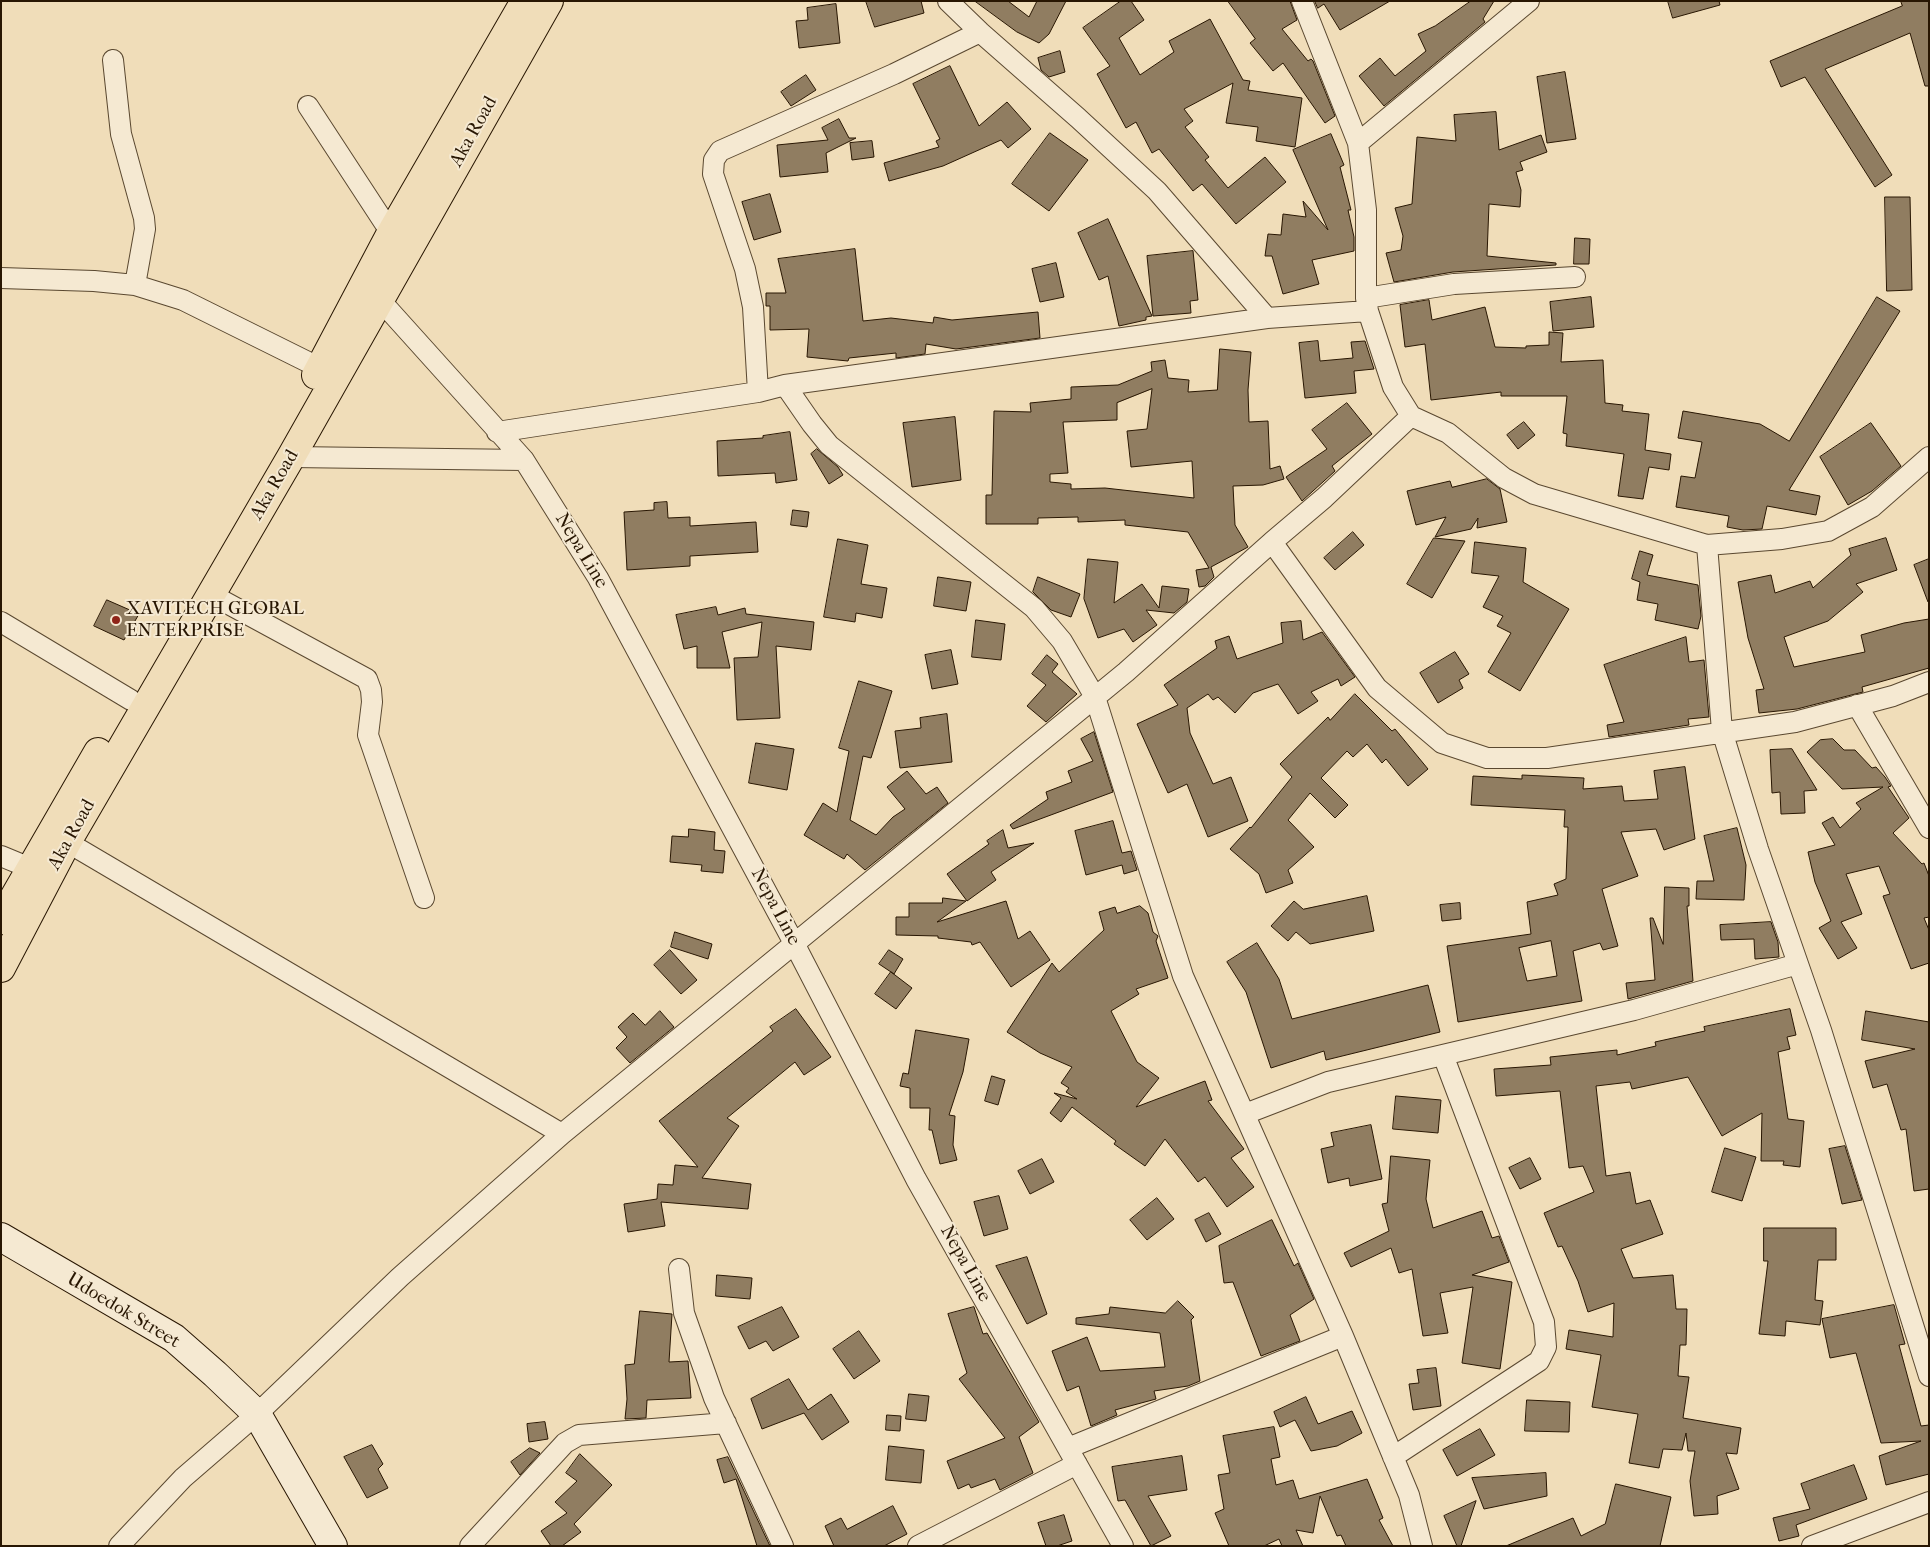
<!DOCTYPE html>
<html>
<head>
<meta charset="utf-8">
<style>
  body { margin:0 }
  #map { position:relative; width:1930px; height:1547px; overflow:hidden; background:#f0ddb9; font-family:"IM FELL French Canon",serif }
  canvas { display:block }
  .frame { position:absolute; inset:0; border:2px solid #281602; pointer-events:none }
</style>
</head>
<body>
<div id="map">
<canvas width="1930" height="1547"></canvas>
<div class="frame"></div>
</div>
<script>
const g = document.querySelector('canvas').getContext('2d');
g.lineJoin = 'round';
function paint(path, color) { g.fillStyle = color; g.fill(path, 'evenodd'); }
function stroke(path, color, width, dash) { g.strokeStyle = color; g.lineWidth = width; g.lineCap = dash ? 'butt' : 'round'; g.setLineDash(dash || []); g.stroke(path); }
function label(font, color, halo, rows, align = 'center') {
  g.font = font + ' "IM FELL French Canon",serif'; g.lineWidth = 4; g.setLineDash([]); g.textBaseline = 'middle'; g.strokeStyle = halo; g.fillStyle = color; for (const [text, x, y, turn = 0] of rows) {
    g.save(); g.translate(x, y); g.rotate((+turn || 0) * Math.PI / 180); g.textAlign = isNaN(turn) ? turn : align; if (halo) g.strokeText(text, 0, 0); g.fillText(text, 0, 0); g.restore();
  }
}
const building = new Path2D(`
  M866 1H921L924 13 875 27Z
  M975 1H1008L1029 17 1037 1H1066L1049 34 1039 43 1017 32Z
  M1121 1H1131L1144 20 1119 38 1140 75 1174 52 1169 41 1210 19 1243 80 1250 81 1248 90 1302 98 1295 147 1256 141 1258 127 1226 123 1233 83 1184 109 1193 121 1185 127 1209 157 1205 160 1228 188 1265 157 1286 182 1236 224 1202 184 1193 191 1159 149 1152 153 1136 122 1126 128 1097 74 1110 66 1083 28Z
  M1228 1H1290L1297 20 1282 29 1308 61 1311 59 1313 61 1335 116 1325 123 1283 63 1273 71 1250 43 1255 39Z
  M1315 1H1390L1340 30 1324 4 1318 8Z
  M1471 1H1494L1483 19 1485 22 1384 106 1359 76 1380 58 1395 76 1426 51 1418 34 1435 26Z
  M1668 1H1719L1720 5 1673 18Z
  M1901 1H1929V86H1925L1910 33 1825 69 1892 175 1875 187 1805 77 1781 87 1770 61 1902 6Z
  M836 4 840 43 799 48 796 21 808 20 807 8Z
  M1060 51 1065 72 1049 77 1041 70 1038 58Z
  M950 66 979 126 1007 102 1031 129 1008 148 1001 140 943 166 889 181 884 163 939 147 936 141 940 139 913 84Z
  M1565 72 1576 139 1547 143 1537 77Z
  M806 75 816 90 791 106 781 92Z
  M1496 112 1499 150 1541 135 1547 152 1520 162 1523 170 1516 172 1521 190 1520 207 1489 204 1487 256 1556 263V265L1453 272 1394 282 1386 253 1401 250 1403 236 1395 208 1412 204 1417 137 1456 141 1454 115Z
  M839 119 849 138H856L826 153 828 172 780 177 777 145 828 140 822 128Z
  M1050 133 1088 160 1049 211 1012 184Z
  M1331 134 1344 165 1340 167 1351 210H1348L1354 237V251L1312 260 1319 284 1283 294 1272 256H1265L1268 234 1281 235 1283 214 1306 217 1303 201 1328 230 1293 150Z
  M872 141 874 157 852 160 850 143Z
  M770 194 781 232 754 240 742 202Z
  M1885 197H1910L1912 290 1887 291Z
  M1108 219 1152 316 1146 317V320L1119 326 1108 276 1099 280 1078 233Z
  M1575 238 1590 239 1589 264H1574Z
  M855 249 863 321 891 318 933 323 934 317 952 320 1038 312 1040 338 956 349 926 344 925 354 896 358V353L849 358 848 361 807 357 809 329 770 330V306H766V293H786L778 259Z
  M1193 251 1198 300 1190 301 1191 313 1153 316 1147 256Z
  M1056 263 1064 297 1040 302 1032 269Z
  M1591 297 1594 327 1553 331 1550 302Z
  M1877 297 1900 311 1789 490 1820 496 1816 515 1767 506 1762 529 1743 530 1727 527 1729 516 1676 507 1681 476 1695 478 1702 442 1678 438 1683 411 1760 424 1789 441Z
  M1429 300 1432 320 1485 307 1495 347 1526 348V346L1549 345V332L1563 333 1561 362 1603 360 1605 403 1623 405 1622 411 1649 414 1645 450 1671 454 1669 470 1649 467 1643 499 1618 496 1624 454 1566 446 1567 434 1563 433 1567 396H1501V392L1431 400 1425 344 1405 347 1400 305Z
  M1318 341 1320 361 1353 358 1351 342 1365 341 1374 369 1354 371 1356 393 1305 398 1299 343Z
  M1220 349 1251 352 1248 390 1249 422 1268 421 1270 469 1280 466 1284 479 1263 485 1233 486 1235 525 1248 547 1211 567 1214 577 1205 586 1199 587 1196 570 1209 568 1188 532 1125 525V520L1078 522V517L1038 518V524H986V495H992L994 411 1031 412 1030 403 1071 399V387L1118 385 1152 371 1151 362 1165 360 1168 378 1189 380 1188 392 1217 390ZM1152 389 1147 429 1127 431 1131 467 1192 461 1194 498 1105 488 1071 489V484L1050 482V474L1068 473 1063 422 1117 420V403Z
  M1347 403 1372 434 1332 466 1335 471 1302 501 1286 477 1327 449 1312 430Z
  M955 417 961 480 912 487 903 423Z
  M1524 422 1535 435 1518 449 1507 435Z
  M1871 423 1901 466 1872 491 1848 505 1820 457Z
  M790 432 797 480 776 483 775 473 718 476 717 441 763 438V436Z
  M817 449 838 467 843 475 829 484 811 454Z
  M1487 479 1500 489 1507 522 1477 528 1478 518 1471 529 1435 537 1446 517 1416 525 1407 491 1450 481 1452 487Z
  M667 502 668 518 690 517V526L756 522 758 552 690 556V566L627 570 624 512 654 510V503Z
  M793 510 809 512 807 527 791 525Z
  M1353 532 1364 545 1335 570 1324 558Z
  M1434 538 1465 541 1432 598 1407 584Z
  M1886 538 1897 570 1856 584 1863 592 1828 621 1784 637 1794 667 1865 652 1861 635 1904 623 1929 619V668L1862 687 1863 692 1797 709 1759 713 1756 690 1764 689 1748 638 1738 582 1771 575 1775 593 1810 581 1813 588 1851 555 1849 549Z
  M838 539 868 545 861 584 887 588 882 618 856 613 855 622 824 617Z
  M1475 542 1526 548 1523 582 1569 609 1520 691 1488 672 1511 633 1497 626 1503 616 1483 607 1499 576 1472 573Z
  M1640 551 1653 555 1647 575 1698 585 1701 616 1698 629 1655 620 1658 604 1637 600 1640 582 1632 579Z
  M1088 559 1118 562 1114 603 1142 584 1159 608 1162 586 1189 589 1187 602 1174 613 1146 610 1157 625 1133 642 1124 629 1098 638 1084 599Z
  M1929 559V602H1928L1914 565Z
  M938 577 971 582 966 611 934 606Z
  M1038 577 1080 594 1071 617 1051 610 1033 592Z
  M107 600 139 614 124 640 94 626Z
  M716 607 718 615 745 608 746 614 814 622 811 650 776 646 780 718 737 720 734 658 758 657 762 622 722 632 730 668H697V646L684 649 676 615Z
  M976 620 1005 624 1001 660 972 657Z
  M1301 621 1303 640 1322 632 1355 677 1341 686 1338 679 1311 692 1318 701 1298 714 1278 684 1253 693 1235 713 1218 697 1213 700 1208 694 1187 708 1190 733 1213 784 1231 777 1248 821 1208 837 1187 784 1168 793 1137 724 1178 705 1164 685 1217 648 1215 641 1229 636 1237 659 1283 643 1281 623Z
  M1686 637 1689 662 1704 660 1709 717 1688 719 1689 725 1609 737 1607 725 1624 722 1604 665Z
  M951 650 958 684 932 689 925 655Z
  M1455 652 1469 674 1459 680 1463 688 1438 703 1420 673Z
  M1047 655 1058 664 1052 672 1077 694 1046 722 1027 706 1046 685 1032 674Z
  M859 681 892 691 871 758 863 756 850 820 876 835 893 817 905 809 887 787 907 771 926 794 937 787 948 803 865 870 847 854 844 859 804 835 823 803 837 812 849 751 839 748Z
  M1355 694 1392 731 1395 729 1428 769 1408 786 1386 759 1382 763 1367 744 1353 757 1347 751 1321 778 1348 805 1335 818 1310 793 1288 820 1314 847 1288 870 1293 883 1266 893 1259 874 1230 849 1250 827 1251 828 1292 777 1280 764 1328 717 1330 720Z
  M947 714 952 762 900 768 895 731 921 728 920 718Z
  M1094 732 1113 792 1013 829 1010 825 1048 799 1046 792 1072 782 1068 771 1093 761 1081 739Z
  M1833 739 1844 750H1855L1872 768 1876 767 1885 777 1891 786 1888 787 1909 818 1893 833 1922 864 1924 863 1929 876V917L1924 918 1929 930V963L1911 969 1883 896 1890 894 1879 866 1846 874 1862 914 1841 922 1857 948 1838 959 1819 928 1831 921 1815 882 1808 852 1835 845 1822 823 1833 817 1840 828 1861 809 1856 803 1883 787 1842 789 1807 752 1820 740Z
  M756 743 794 749 787 790 749 783Z
  M1792 749 1817 790 1804 791 1805 813 1781 814 1780 792 1772 793 1770 750Z
  M1685 767 1695 839 1664 850 1656 829 1621 832 1638 876 1602 889 1618 946 1603 950 1600 943 1573 951 1582 1001 1458 1022 1447 946 1531 934 1527 902 1558 895 1554 884 1566 879 1568 827H1564L1565 810 1471 805 1473 776 1522 779V775L1584 778 1583 789 1622 786 1624 801 1658 799 1654 771ZM1551 941 1557 976 1527 981 1519 948Z
  M1113 821 1122 853 1131 851 1137 870 1124 874 1122 865 1086 875 1075 831Z
  M1737 828 1746 865 1744 900 1696 899 1697 881H1714L1704 836Z
  M689 829 715 832 714 850 725 851 723 873 701 871 702 865 670 862 672 836 688 837Z
  M1003 830 1008 848 1034 843 991 872 996 880 967 901 947 874 989 844 987 841Z
  M1665 887 1689 888V906H1687L1693 981 1628 999 1626 983 1655 980 1650 918H1653L1663 944Z
  M1367 896 1374 931 1310 944 1296 932 1288 941 1271 926 1294 901 1303 909Z
  M943 898 966 901 937 922 1006 901 1018 939 1030 931 1050 960 1011 987 980 942 972 945 971 942 938 938V936L896 935V917H909V903H942Z
  M1460 903 1461 919 1442 921 1440 905Z
  M1140 906 1148 913 1153 932 1158 936 1156 941 1168 978 1136 989 1139 994 1111 1011 1137 1062 1159 1078 1136 1107 1205 1081 1212 1100 1208 1101 1244 1149 1231 1158 1254 1187 1227 1207 1205 1177 1198 1182 1165 1139 1145 1166 1114 1144 1116 1141 1072 1107 1061 1122 1050 1113 1061 1098 1054 1093 1077 1099 1066 1092 1069 1088 1061 1083 1072 1067 1040 1053 1007 1032 1052 963 1059 972 1104 930 1099 912 1115 907 1117 913Z
  M1771 922 1778 942 1779 957 1755 959 1754 939 1721 940 1720 925Z
  M675 932 712 944 708 959 671 947Z
  M1257 943 1279 979 1292 1019 1428 985 1440 1032 1326 1060 1324 1051 1271 1068 1246 992 1227 962Z
  M670 950 697 980 681 994 654 965Z
  M889 950 903 959 894 974 879 964Z
  M891 972 912 988 896 1009 875 994Z
  M796 1009 831 1057 804 1075 795 1062 727 1118 739 1126 702 1178 751 1184 748 1209 661 1202 665 1226 628 1232 624 1204 657 1199 658 1184 673 1185 675 1165 698 1167 659 1121 773 1031 770 1027Z
  M1790 1009 1796 1035 1787 1037 1790 1049 1778 1052 1788 1119 1804 1121 1800 1167 1783 1165 1784 1161H1761L1762 1113 1722 1136 1688 1077 1632 1089 1630 1082 1596 1086 1606 1176 1630 1172 1636 1204 1650 1200 1663 1234 1621 1249 1633 1278 1673 1275 1676 1309H1687L1686 1345H1680L1678 1376 1689 1377 1683 1418 1741 1428 1737 1454 1726 1453 1739 1489 1717 1496 1718 1514 1694 1516 1690 1481 1695 1451H1688L1686 1433 1682 1450 1663 1449 1659 1468 1629 1463 1638 1414 1592 1407 1601 1355 1566 1349 1569 1330 1613 1337 1614 1303 1588 1312 1578 1281 1562 1246 1558 1247 1544 1213 1594 1192 1583 1166 1569 1168 1560 1091 1496 1096 1494 1069 1551 1065 1550 1057 1617 1050V1055L1656 1046 1655 1042 1705 1031 1704 1027Z
  M660 1011 674 1027 630 1063 616 1048 627 1037 618 1027 633 1013 645 1025Z
  M1866 1011 1929 1022V1189L1914 1191 1906 1129 1901 1130 1887 1084 1873 1088 1865 1061 1915 1049 1862 1040Z
  M916 1030 969 1039 963 1072 949 1115 955 1116 953 1145 957 1160 940 1164 932 1130H929L930 1108H910V1088L900 1086 903 1073 908 1074Z
  M992 1076 1005 1080 998 1105 985 1101Z
  M1396 1096 1441 1100 1438 1133 1393 1129Z
  M1371 1125 1382 1179 1350 1186 1349 1178 1328 1183 1321 1149 1334 1146 1331 1133Z
  M1845 1146 1862 1200 1842 1204 1829 1149Z
  M1725 1148 1756 1157 1742 1201 1712 1192Z
  M1391 1156 1430 1160 1426 1199 1433 1228 1482 1211 1492 1238 1499 1236 1509 1262 1472 1275 1512 1282 1500 1369 1462 1363 1473 1287 1440 1293 1448 1333 1423 1336 1412 1269 1399 1273 1391 1248 1351 1267 1344 1253 1389 1231 1382 1204 1387 1203Z
  M1530 1158 1541 1179 1520 1189 1509 1168Z
  M1042 1159 1054 1182 1030 1194 1018 1171Z
  M999 1196 1008 1229 984 1236 974 1202Z
  M1157 1198 1174 1219 1147 1240 1130 1220Z
  M1209 1213 1221 1234 1206 1242 1195 1220Z
  M1272 1220 1294 1266 1298 1263 1314 1299 1290 1315 1300 1341 1261 1356 1233 1282 1224 1283 1219 1246Z
  M1764 1228H1836V1260H1818L1815 1300 1823 1301 1820 1325 1786 1321 1785 1336 1759 1334 1768 1261H1764Z
  M1027 1257 1047 1314 1027 1324 996 1266Z
  M717 1275 752 1278 750 1299 716 1296Z
  M1178 1301 1194 1317 1191 1320 1200 1381 1188 1386 1154 1391 1156 1399 1115 1410 1117 1415 1091 1426 1079 1386 1067 1391 1052 1351 1087 1337 1100 1371 1165 1367 1160 1333 1076 1324V1318L1109 1314 1110 1307 1165 1313Z
  M1894 1305 1905 1344 1899 1345 1921 1426 1929 1425V1474L1886 1485 1879 1456 1921 1441 1881 1443 1856 1353 1830 1358 1822 1319Z
  M782 1307 799 1337 773 1351 766 1341 749 1349 738 1327Z
  M974 1307 983 1334 987 1333 1039 1422 1019 1437 1033 1473 1000 1490 995 1479 971 1488 969 1484 958 1489 947 1461 1005 1438 959 1379 967 1373 948 1314Z
  M640 1311 672 1314 669 1362 688 1361 691 1398 647 1400 646 1418 625 1419 627 1399 625 1365 634 1364Z
  M859 1331 880 1361 854 1379 833 1349Z
  M1436 1368 1441 1406 1413 1410 1409 1384 1419 1383 1417 1370Z
  M789 1379 808 1410 831 1394 849 1422 822 1440 804 1413 762 1429 751 1399Z
  M909 1394 929 1396 926 1421 906 1419Z
  M1306 1397 1318 1424 1352 1411 1362 1433 1337 1446 1311 1451 1295 1420 1280 1427 1274 1412Z
  M1527 1400 1570 1402 1569 1432 1525 1431Z
  M887 1415 901 1416 900 1431 886 1430Z
  M545 1422 548 1439 529 1442 527 1424Z
  M1274 1427 1280 1457 1271 1459 1276 1485 1293 1480 1299 1499 1367 1479 1383 1518 1379 1520 1393 1546H1346L1341 1535 1337 1536 1320 1496 1313 1533 1296 1530 1303 1546H1282L1279 1539 1264 1546H1229L1215 1513 1224 1509 1218 1475 1230 1473 1223 1436Z
  M1480 1429 1495 1455 1457 1476 1443 1450Z
  M372 1445 383 1464 378 1469 388 1488 367 1498 344 1457Z
  M889 1446 924 1450 921 1483 886 1480Z
  M530 1448 540 1453 520 1475 511 1462Z
  M580 1454 612 1485 574 1524 581 1532 562 1546H551L541 1531 567 1513 555 1502 577 1481 566 1473Z
  M1182 1456 1187 1490 1148 1496 1171 1536 1151 1546 1125 1500 1118 1501 1112 1467Z
  M728 1457 770 1546H757L736 1479 724 1483 717 1460Z
  M1854 1465 1867 1499 1796 1525 1799 1536 1779 1541 1773 1518 1810 1509 1801 1484Z
  M1546 1473 1547 1496 1484 1509 1472 1478Z
  M1616 1484 1671 1497 1660 1546H1506L1573 1518 1581 1536 1605 1524Z
  M1476 1501 1461 1546H1457L1444 1516Z
  M893 1506 907 1534 884 1546H834L825 1526 841 1518 847 1529Z
  M1064 1515 1072 1541 1057 1546H1046L1038 1523Z`);
paint(building, '#907d61');
stroke(building, '#281602', 1);
const street = new Path2D(`
  M948 1 980 32 1078 118 1157 191 1267 318
  M1302 1 1358 143 1366 210V298L1368 311
  M113 60 121 134 144 218 145 229 135 285
  M308 106 391 233
  M1358 143 1529 1
  M1 278 94 281 135 285 183 300 320 368
  M1366 298 1454 284 1575 277
  M380 300 524 460 598 578 795 945 916 1179 1123 1546
  M785 385 812 424 829 445 1034 608 1062 641 1095 697 1183 976 1343 1336 1409 1495 1422 1546
  M758 392 753 307 745 269 713 174 714 160 720 151 894 74 980 32
  M497 432 758 392 785 385 1267 318 1368 311 1393 387 1411 416 1448 433 1504 478 1534 494 1707 545 1782 539 1828 531 1872 507 1929 457
  M291 457 524 460
  M1272 542 1377 688 1442 743 1487 758H1547L1795 722 1893 696 1929 682
  M1707 545 1722 731 1758 849 1821 1030 1929 1376
  M212 595 367 679 371 690 372 702 368 735 424 898
  M1 622 131 700
  M1857 705 1929 828
  M67 842 562 1134
  M1 856 30 868
  M1245 1114 1328 1082 1634 1010 1798 964
  M679 1269 684 1313 714 1398 783 1546
  M1068 1448 1343 1336
  M1393 1457 1539 1361 1546 1347 1544 1322 1443 1055
  M119 1546 183 1478 257 1414 400 1277 562 1134 1126 672 1272 542 1324 498 1411 416
  M470 1546 565 1443 579 1435 726 1423
  M918 1546 1077 1464
  M1812 1546 1929 1502`);
const secondary = new Path2D(`
  M1 1237 174 1338 215 1374 257 1414 333 1546`);
const primary = new Path2D(`
  M316 375 391 233 525 1
  M1 920 98 752
  M1 968 67 842 291 457 549 1`);
stroke(street, '#5a4830', 22);
stroke(secondary, '#281602', 30);
stroke(primary, '#281602', 30);
stroke(street, '#f5e9d2', 20);
stroke(secondary, '#f5e9d2', 28);
stroke(primary, '#f0ddb9', 28);
for (const [x, y, r, color] of [
  [116,620,5,"#8f2418"]
]) { const dot = new Path2D(); dot.arc(x, y, r, 0, 2 * Math.PI); g.fillStyle = color; g.fill(dot); stroke(dot, '#f5e9d2', 2); }
label('19px', '#281602', '#f5e9d2', [
  ["Aka Road",474,132,-61],
  ["Aka Road",275,485,-60],
  ["Nepa Line",581,551,59],
  ["Aka Road",72,835,-61],
  ["Nepa Line",775,907,62],
  ["Nepa Line",965,1264,61],
  ["Udoedok Street",123,1311,31]
]);
label('19px', '#281602', '#f5e9d2', [
  ["XAVITECH GLOBAL",126,609],
  ["ENTERPRISE",126,631]
], 'left');
</script>
</body>
</html>
